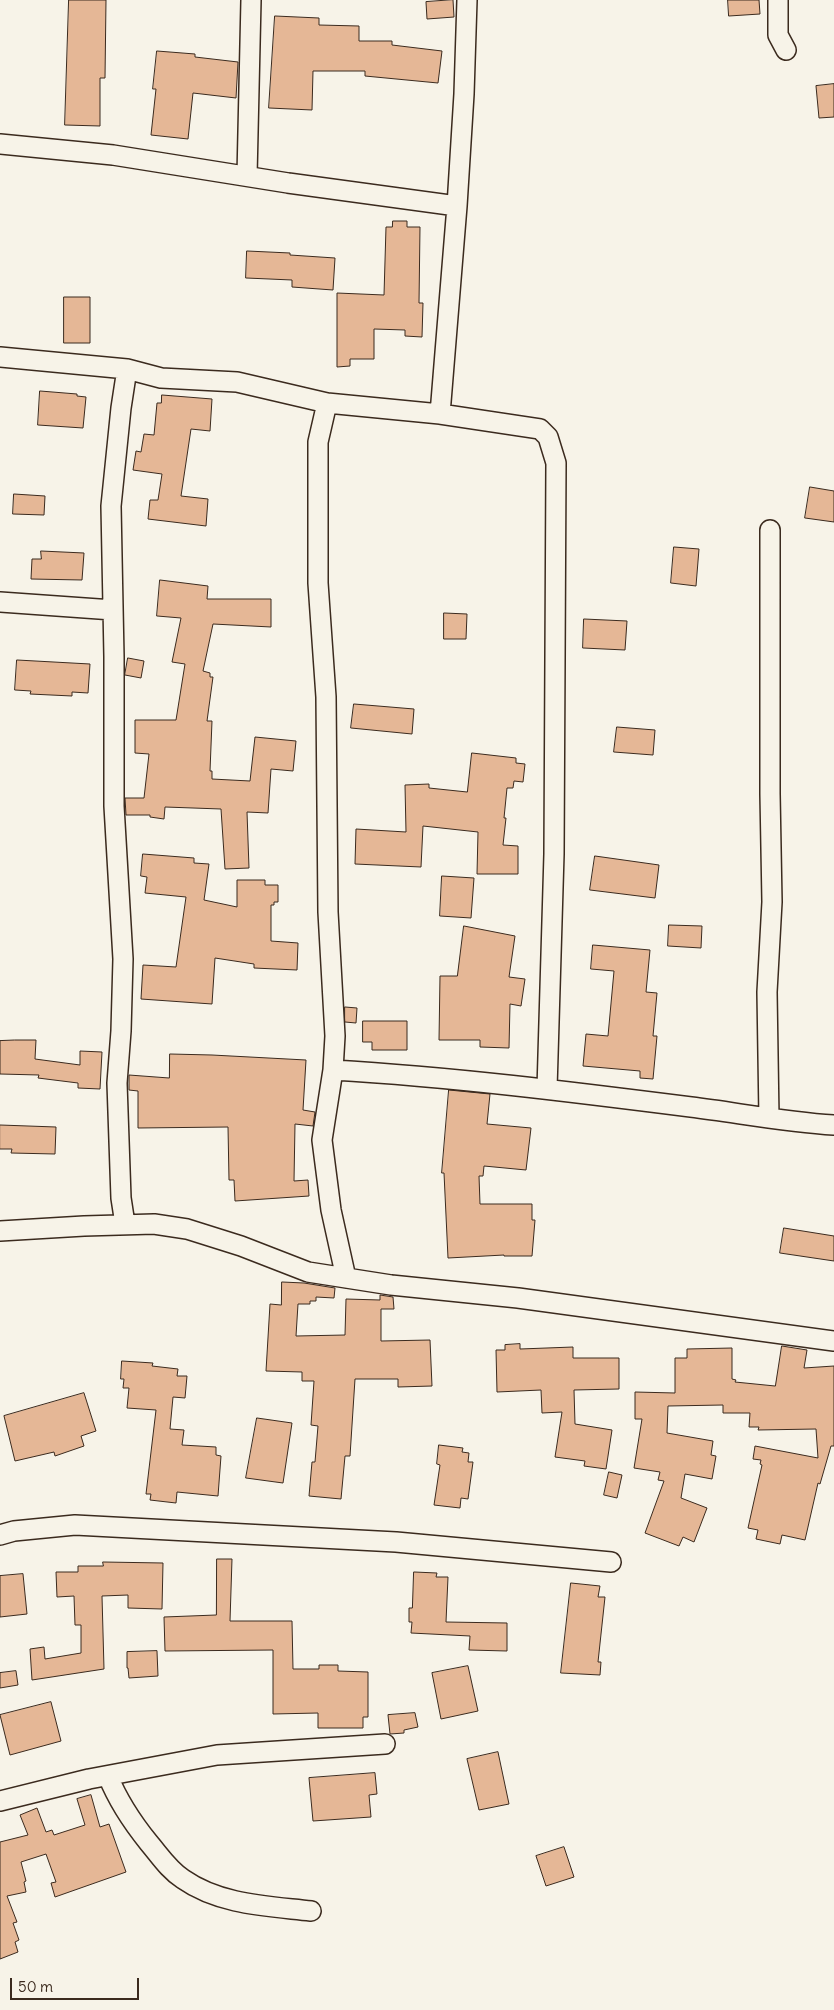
<!DOCTYPE html>
<html>
<head>
<meta charset="utf-8">
<style>
  body { margin:0 }
  #map { position:relative; width:834px; height:2010px; overflow:hidden; background:#f7f3e8; font-family:Delius,sans-serif }
  canvas { display:block }
  .scale { position:absolute; left:10px; top:1978px; width:129px; height:22px; box-sizing:border-box; border:2px solid #3b2a1e; border-top:0; padding-left:6px; font-size:15px; line-height:18px; white-space:nowrap; color:#3b2a1e; -webkit-text-stroke:4px #f7f3e8; paint-order:stroke }
</style>
</head>
<body>
<div id="map">
<canvas width="834" height="2010"></canvas>
<div class="scale">50 m</div>
</div>
<script>
const g = document.querySelector('canvas').getContext('2d');
g.lineJoin = 'round';
function paint(path, color) { g.fillStyle = color; g.fill(path, 'evenodd'); }
function stroke(path, color, width, dash) { g.strokeStyle = color; g.lineWidth = width; g.lineCap = dash ? 'butt' : 'round'; g.setLineDash(dash || []); g.stroke(path); }
const building = new Path2D(`
  M69 0H106L105 78H100V126L65 125Z
  M453 0 454 17 427 19 426 2Z
  M728 0H759L760 14 729 16Z
  M275 16 319 18V25L359 26V41H392V45L442 51 438 83 365 76V71H313L312 110 269 108Z
  M157 51 195 54V57L238 62 236 98 193 93 188 139 151 135 156 89H153Z
  M834 84V117L819 118 816 86Z
  M393 221H407V227H420L419 303H423L422 337 405 336V330L374 329V359H350V366L337 367V293L384 295 386 227H392Z
  M247 251 290 253V255L335 258 333 290 292 287V280L246 278Z
  M64 297H90V343H64Z
  M40 391 77 394V396L86 397 83 428 38 425Z
  M162 395 212 399 210 431 191 429 181 496 208 499 206 526 148 519 150 500H158L162 474 133 470 136 451 141 452 144 434 154 435 157 403H161Z
  M810 487 834 491V522L805 518Z
  M14 494 45 496 44 515 13 514Z
  M674 547 699 549 696 586 671 583Z
  M41 551 84 553 82 580 31 579 32 559H41Z
  M160 580 208 586 207 599H271V627L213 624 203 671 210 673V677H213L207 721H212L210 771H212V779L250 781 255 737 296 741 293 771 271 769 268 813 247 812 249 868 225 869 221 809 165 807 164 819 150 817V815H126L125 798H144L149 754 135 753V720H176L185 664 172 662 181 618 157 616Z
  M444 613 467 614 466 639H444Z
  M584 619 627 621 625 650 583 648Z
  M128 658 144 661 141 678 125 675Z
  M17 660 90 664 88 693 72 692V696L30 694 31 691 15 690Z
  M354 704 414 709 412 734 351 728Z
  M617 727 655 730 653 755 614 752Z
  M472 753 516 758V763L525 764 523 782 514 781 513 788H507L504 818H506L503 845 518 846V874H477L478 832 423 826 421 867 355 864 356 829 406 832 405 785 429 784V788L467 792Z
  M143 854 194 858V863L209 864 204 900 237 907V880H265V885H278V902H274V905H271V941L298 943 297 970 254 968V964L215 958 212 1004 141 999 143 965 176 967 186 897 145 893 147 877 141 876Z
  M595 856 659 865 655 898 590 890Z
  M442 876 474 878 471 918 440 916Z
  M669 925 702 926 701 948 668 946Z
  M464 926 515 936 509 977 525 979 521 1006 510 1004 509 1048 480 1047V1040H439L440 976H457Z
  M593 945 650 950 646 992 657 993 653 1036H657L653 1079 640 1078V1071L583 1066 586 1034 608 1036 614 971 591 969Z
  M345 1007 357 1008 356 1023 345 1022Z
  M363 1021H407V1050H372V1042H363Z
  M15 1040H36L35 1059 80 1065V1051L102 1052 100 1089 78 1088V1083L38 1078 39 1075 0 1074V1041Z
  M170 1054 212 1055 306 1060 303 1110 315 1112 313 1126 295 1124 294 1181 308 1180 309 1196 235 1201 234 1180H229L228 1127 138 1128V1091L129 1090V1075L169 1078Z
  M449 1090 490 1094 487 1124 531 1128 526 1170 484 1166 483 1176H479L480 1204H532V1220H535L532 1256H504V1255L448 1258 444 1173H442Z
  M0 1125 56 1127 55 1154 11 1153 12 1149H0Z
  M784 1228 834 1236V1261L780 1253Z
  M282 1282 304 1283 335 1288 334 1298 316 1297V1301H310V1304H298L296 1336 345 1335 346 1299 380 1300V1295L393 1297 394 1309H381V1341L430 1340 432 1386 398 1387V1379H355L350 1456H345L341 1499 309 1496 312 1462H315L318 1426 311 1425 314 1381H302V1372L266 1371 270 1304 281 1305Z
  M520 1344V1349L573 1347V1358H619V1389L574 1390 575 1424 612 1430 606 1469 584 1466 585 1461 555 1457 562 1412 542 1413 541 1390 497 1392 496 1350H505V1345Z
  M782 1346 807 1350 804 1368 834 1366V1446H831L820 1484 818 1483 805 1540 782 1535 780 1544 756 1539 758 1530 748 1528 762 1465 760 1464 761 1460 753 1459 755 1446 818 1458 816 1429 758 1430 759 1427H749L750 1413H723V1405L668 1406 667 1433 713 1441 711 1455 716 1456 712 1479 685 1474 681 1498 707 1508 694 1542 683 1537 679 1546 645 1533 664 1481 658 1480 660 1472 634 1468 642 1419H635V1392L675 1393V1358H687V1349L732 1348V1379L736 1380 735 1382 775 1386Z
  M122 1361 153 1363 152 1366 178 1369 177 1376H187L185 1398 173 1397 170 1429 184 1430 182 1445 216 1447V1455L221 1456 218 1496 177 1492 176 1503 150 1500 151 1494H146L156 1410 127 1408 129 1388H123L124 1379H121Z
  M84 1393 96 1431 81 1436 84 1446 55 1456 54 1452 15 1461 4 1416Z
  M257 1418 292 1423 283 1483 246 1478Z
  M439 1445 463 1448 462 1452 469 1453 468 1462H473L468 1499 461 1498 460 1508 434 1505 440 1465 437 1464Z
  M609 1472 622 1475 617 1498 604 1495Z
  M217 1559H232L230 1621H292L293 1669H319V1665H338V1671L368 1672V1717H363V1728H318V1713L273 1714V1650L165 1651 164 1617 216 1615Z
  M103 1562 163 1563 162 1609 128 1608V1595L102 1596 104 1669 32 1680 30 1649 44 1647 45 1659 81 1653V1625H75L74 1596 57 1597 56 1572H78V1566H103Z
  M414 1572 437 1573 436 1577H448L446 1622 507 1623V1651L469 1650 470 1636 411 1633 412 1622H409V1608H412Z
  M23 1574 27 1614 0 1617V1576Z
  M571 1583 600 1586 598 1597H605L598 1662H601L600 1675 561 1673Z
  M157 1651 158 1676 129 1678 128 1668H127V1652Z
  M468 1666 478 1711 441 1719 432 1673Z
  M16 1671 18 1685 0 1688V1673Z
  M51 1702 61 1741 10 1755 0 1715Z
  M415 1713 418 1727 404 1730V1733L390 1734 388 1715Z
  M498 1752 509 1804 479 1810 467 1759Z
  M375 1773 377 1794 369 1795 371 1817 313 1821 309 1778Z
  M91 1795 100 1827 109 1824 126 1872 55 1897 51 1883 56 1882 46 1854 21 1862 26 1881 24 1882 26 1892 7 1896 17 1922 13 1923 19 1940 15 1942 18 1952 0 1959V1842L28 1835 20 1815 37 1808 46 1832 52 1830 54 1835 85 1825 77 1799Z
  M564 1847 574 1877 546 1886 536 1856Z`);
paint(building, '#e5b796');
stroke(building, '#3b2a1e', 1);
const street = new Path2D(`
  M778 0V35L786 50
  M0 144 113 155 288 183 457 206
  M247 176 251 0
  M0 357 127 369 161 378 237 382 327 403 440 414 540 429 548 437 556 463 554 854 547 1089
  M327 403 318 442V583L326 697 328 912 335 1036 333 1070 322 1140 331 1210 346 1278
  M440 414 457 206 464 94 467 0
  M0 602 113 610
  M333 1070C453 1077 572 1092 691 1107 739 1113 786 1122 834 1125
  M769 1118 767 992 772 902 770 794V530
  M125 1224 121 1198 117 1083 121 1031 123 959 114 806V657L111 506 121 408 127 369
  M0 1231 84 1226 154 1224 187 1229 241 1246 308 1272 391 1285 518 1298 834 1341
  M0 1535 14 1531 75 1525 396 1542 611 1562
  M108 1776C118 1801 132 1822 149 1843 160 1856 169 1870 183 1879 220 1905 268 1906 311 1911
  M0 1801 89 1779 217 1755 385 1744`);
stroke(street, '#3b2a1e', 22);
stroke(street, '#f7f3e8', 19);
</script>
</body>
</html>
